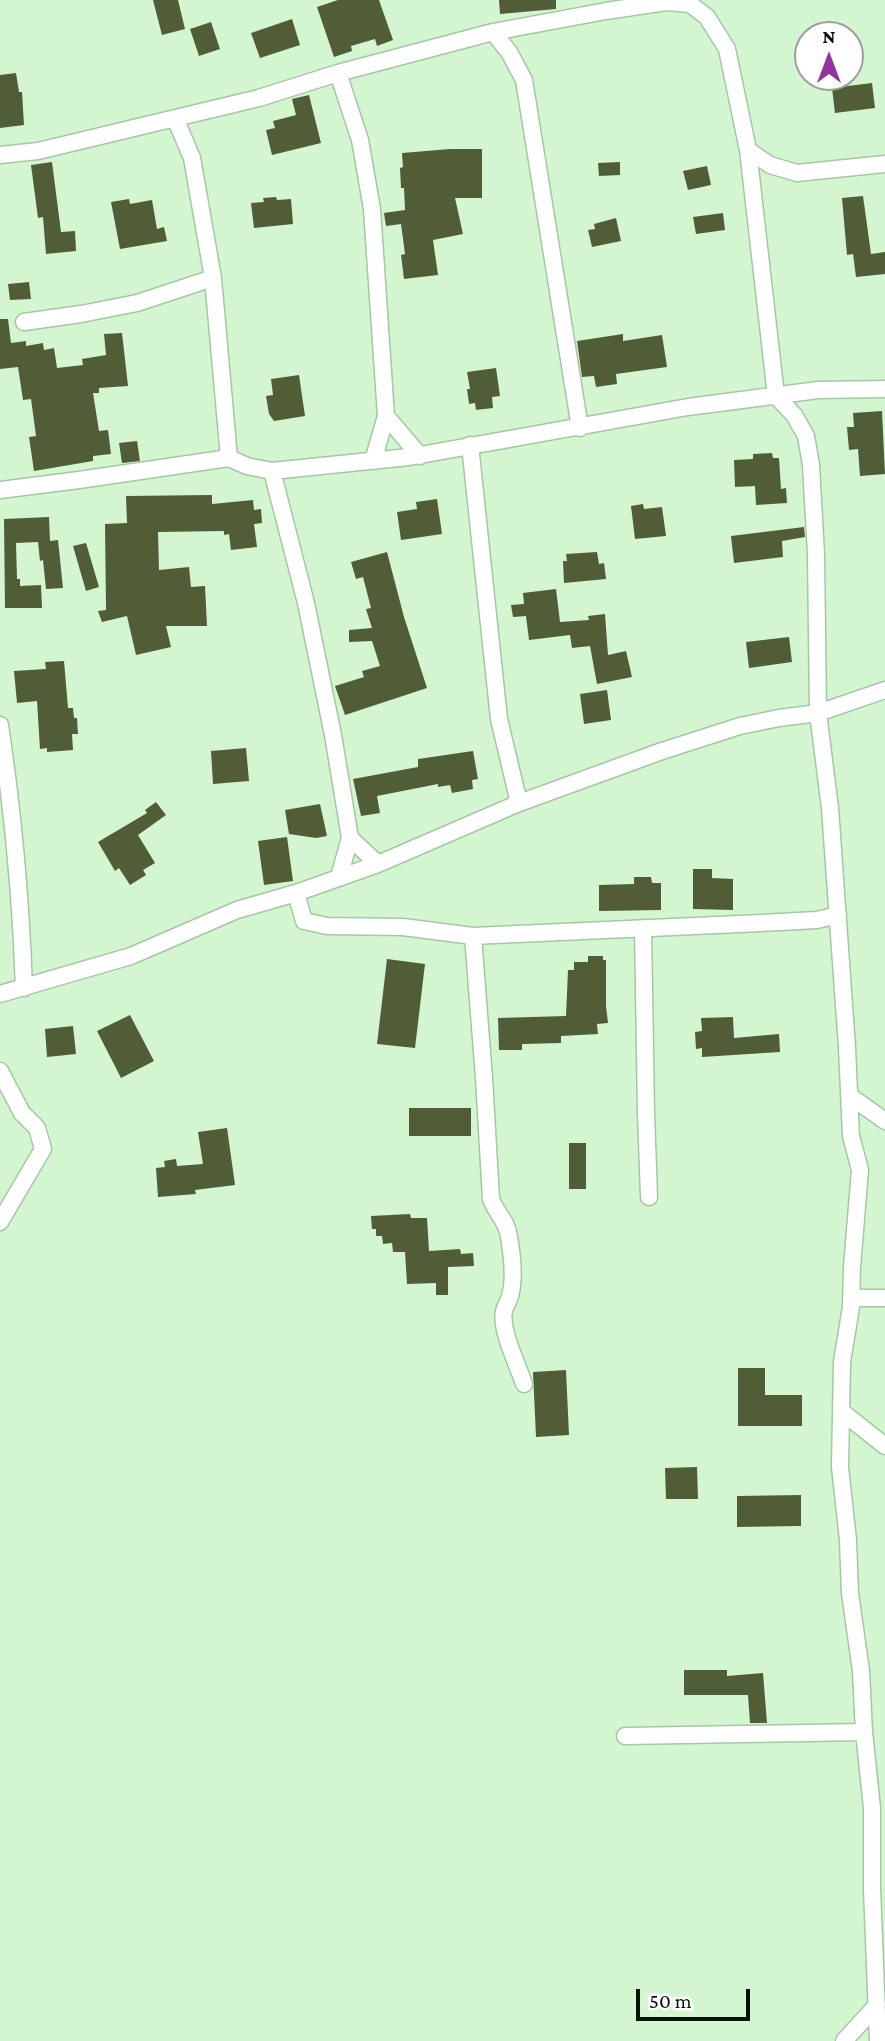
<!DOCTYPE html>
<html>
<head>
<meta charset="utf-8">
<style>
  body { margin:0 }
  #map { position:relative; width:885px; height:2041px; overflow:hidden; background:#d3f6d1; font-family:"Crimson Pro",serif }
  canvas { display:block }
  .north { position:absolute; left:794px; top:21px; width:70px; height:70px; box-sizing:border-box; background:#fff; border:2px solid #9ba09b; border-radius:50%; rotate:0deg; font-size:19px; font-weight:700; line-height:28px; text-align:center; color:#061106 }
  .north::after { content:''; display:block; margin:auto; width:24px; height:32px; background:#92349d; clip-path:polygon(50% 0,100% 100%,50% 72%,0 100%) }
  .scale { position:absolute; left:636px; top:1989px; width:114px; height:32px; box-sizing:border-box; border:4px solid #061106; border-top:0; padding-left:9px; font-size:21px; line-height:24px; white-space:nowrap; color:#061106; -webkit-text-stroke:5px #fff; paint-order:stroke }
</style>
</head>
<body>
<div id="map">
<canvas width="885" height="2041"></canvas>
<div class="north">N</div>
<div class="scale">50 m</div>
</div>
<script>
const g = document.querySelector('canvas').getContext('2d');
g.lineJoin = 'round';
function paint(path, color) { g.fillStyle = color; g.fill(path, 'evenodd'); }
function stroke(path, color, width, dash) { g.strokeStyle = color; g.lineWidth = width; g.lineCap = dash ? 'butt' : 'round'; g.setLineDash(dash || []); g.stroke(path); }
paint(new Path2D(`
  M153 0H178L185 29 162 35Z
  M338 0H379L393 40 377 46 375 39 351 46 352 51 334 57 317 7Z
  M499 0H556V9L500 14Z
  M292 19 300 45 260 58 251 33Z
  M211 22 220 49 199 56 190 29Z
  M16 73 19 92H22L24 125 0 128V75Z
  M872 83 875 108 835 113 832 88Z
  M309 95 321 143 272 155 266 130 275 128 273 121 296 115 292 99Z
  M450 149H482V198H455L463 234 433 240 438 275 404 279 401 255 405 254 401 224 386 226 384 213 405 210 404 188H401L400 168 403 167 402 153Z
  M52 162 61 232 75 231 76 251 46 254 43 217 38 218 31 165Z
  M620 162V175L599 176 598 163Z
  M707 166 711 185 688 190 683 171Z
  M863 196 871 254 885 252V274L856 277 853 254 847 255 842 198Z
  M276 197 277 200 291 199 293 224 254 228 251 203 264 202 263 198Z
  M129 199 130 204 152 200 157 229 164 227 167 241 120 249 111 202Z
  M723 213 725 230 696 234 693 217Z
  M616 218 621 241 592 247 588 230 595 229 594 224Z
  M29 282 31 299 10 300 8 284Z
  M0 319H8L11 343 26 341V346L43 343 44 350 54 348 57 368 83 365 82 359 106 355 104 334 122 333 128 386 99 388V393H93L99 431 108 430 111 454 93 456V461L34 471 29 437 36 436 31 399 23 400 18 367 0 369Z
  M623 334V341L662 335 667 367 616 374 617 384 596 387 594 376 582 377 577 341Z
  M496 368 500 396 492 397 493 408 476 410 475 403 469 404 467 389H470L467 372Z
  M299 375 305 416 274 421 269 414 266 396 273 395 271 379Z
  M882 411 885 474 860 476 858 449 849 450 847 427H854L853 413Z
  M137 441 140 461 122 463 119 443Z
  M772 453 773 458H779L781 489 786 488 787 503 756 505 755 486 735 487 734 460 753 459V454Z
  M212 495V504L253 500 254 510 261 509 262 523 254 524 257 547 231 550 229 534 224 535V531L158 532 159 570 189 567 191 587 205 586 207 626H166L171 647 136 655 127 616 102 622 98 611 106 610 105 524 127 523 126 496Z
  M437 499 442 534 401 540 397 512 417 509 416 502Z
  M643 504 644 509 662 507 666 536 635 539 631 506Z
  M49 517 50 541 58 540 63 588 46 589 43 560 40 561 38 542 16 543 17 579H20V586L41 585 42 608H5L4 519Z
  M804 527 805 537 782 541 783 557 734 563 731 536Z
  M86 543 99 587 86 591 73 546Z
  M387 552 404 617 427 688 345 715 335 686 364 677 362 671 380 666 372 641 349 642V630L372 628 366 609 371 608 363 577 356 579 351 562Z
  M597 552 599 564 604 563 606 579 564 583 563 561H567L566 554Z
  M556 589 560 622 589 620 588 616 605 614 608 655 626 651 632 677 597 684 590 646 572 648 570 635 529 640 526 616 513 617 511 605 524 604 523 593Z
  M789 637 792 662 749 668 746 642Z
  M64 661 68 708H73L74 718H77L78 734H72L73 750 47 752V748L40 749 37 701 17 703 14 671 46 669 45 662Z
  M607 690 611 720 584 724 580 694Z
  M246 748 249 781 213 784 211 751Z
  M473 751 478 779 472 780 473 789 452 793 450 785 438 787V784L377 796 380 813 361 816 353 779 418 767V759Z
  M156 802 166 815 138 835 155 863 143 870 146 875 130 885 119 868 115 871 98 842 147 813 145 810Z
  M320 804 327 836 316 838 289 834 285 810Z
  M287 837 293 881 264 885 258 841Z
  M693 869H712V878L733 879V910L693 909Z
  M634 877H651L652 883H661V910L599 911V885L634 884Z
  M588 956H603V960H606V1006L608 1023 597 1024 598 1034 561 1036V1043L522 1044V1050H499L498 1018 566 1016 568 970H574V962H588Z
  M387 959 425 964 415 1048 377 1044Z
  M130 1015 154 1061 121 1078 97 1031Z
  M733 1017 734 1038 779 1034 780 1052 702 1057V1048L696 1049 695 1032 702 1031 701 1018Z
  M73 1026 76 1054 47 1057 45 1029Z
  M409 1108H471V1136H409Z
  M227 1128 235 1185 195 1190 196 1194 158 1197 156 1168 165 1167 164 1161 176 1159 177 1166 203 1164 198 1132Z
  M569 1143H586V1189H569Z
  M410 1214 411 1218H427L429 1251 460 1249 461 1254 473 1253 474 1266 448 1267V1295H436V1283L407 1284 405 1252H393L392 1243 383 1244 382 1236H376V1229H372L371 1216Z
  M738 1368H765V1395H802V1426H738Z
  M566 1370 569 1435 536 1437 533 1372Z
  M697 1467 698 1499H666L665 1468Z
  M801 1495V1526L737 1527V1496Z
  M684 1670H727V1676L763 1673 767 1723H750L748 1695H684Z`), '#515d36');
const minor = new Path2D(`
  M493 32 509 52 524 80 580 428
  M338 73 360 140 372 209 386 416 373 461
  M175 118 192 158 213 278 229 458
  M748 150 770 165 797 173 885 164
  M0 155 38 151 259 98 338 73 493 32 606 11 666 2 690 4 707 17 727 49 748 150 776 396 794 415 806 436 811 465 816 554 818 713 830 808 847 1047 851 1136 860 1170 852 1267 851 1307 842 1362 840 1467 848 1540 850 1593 861 1671 864 1732 872 1808V1889L878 2041
  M24 322 81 314 137 303 213 278
  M386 416 420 456
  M470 445 499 719 519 803
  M272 471 306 603 333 735 350 838 339 877
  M0 490 79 480 229 458 247 466 272 471 409 457 688 407 818 390 885 389
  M0 725C13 812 21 900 24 988
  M350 838 378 864
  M296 893 304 921 327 926 403 927 473 936 761 923 817 920 838 915
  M643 928 646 1113 649 1197
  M473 936 484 1078 491 1199C496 1213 507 1220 509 1237 512 1254 515 1279 510 1296 509 1301 505 1306 504 1311 500 1330 518 1365 524 1384
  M0 994 131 956 237 910 296 893 378 864 519 803 662 751 740 726 779 718 818 713 885 690
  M0 1071 22 1113 37 1128 43 1149 0 1222
  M850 1096 885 1121
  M851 1298H885
  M841 1411 885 1446
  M625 1736 864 1732
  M844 2041 877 2005`);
stroke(minor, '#a6c7a4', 19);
stroke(minor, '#fff', 16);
</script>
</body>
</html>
